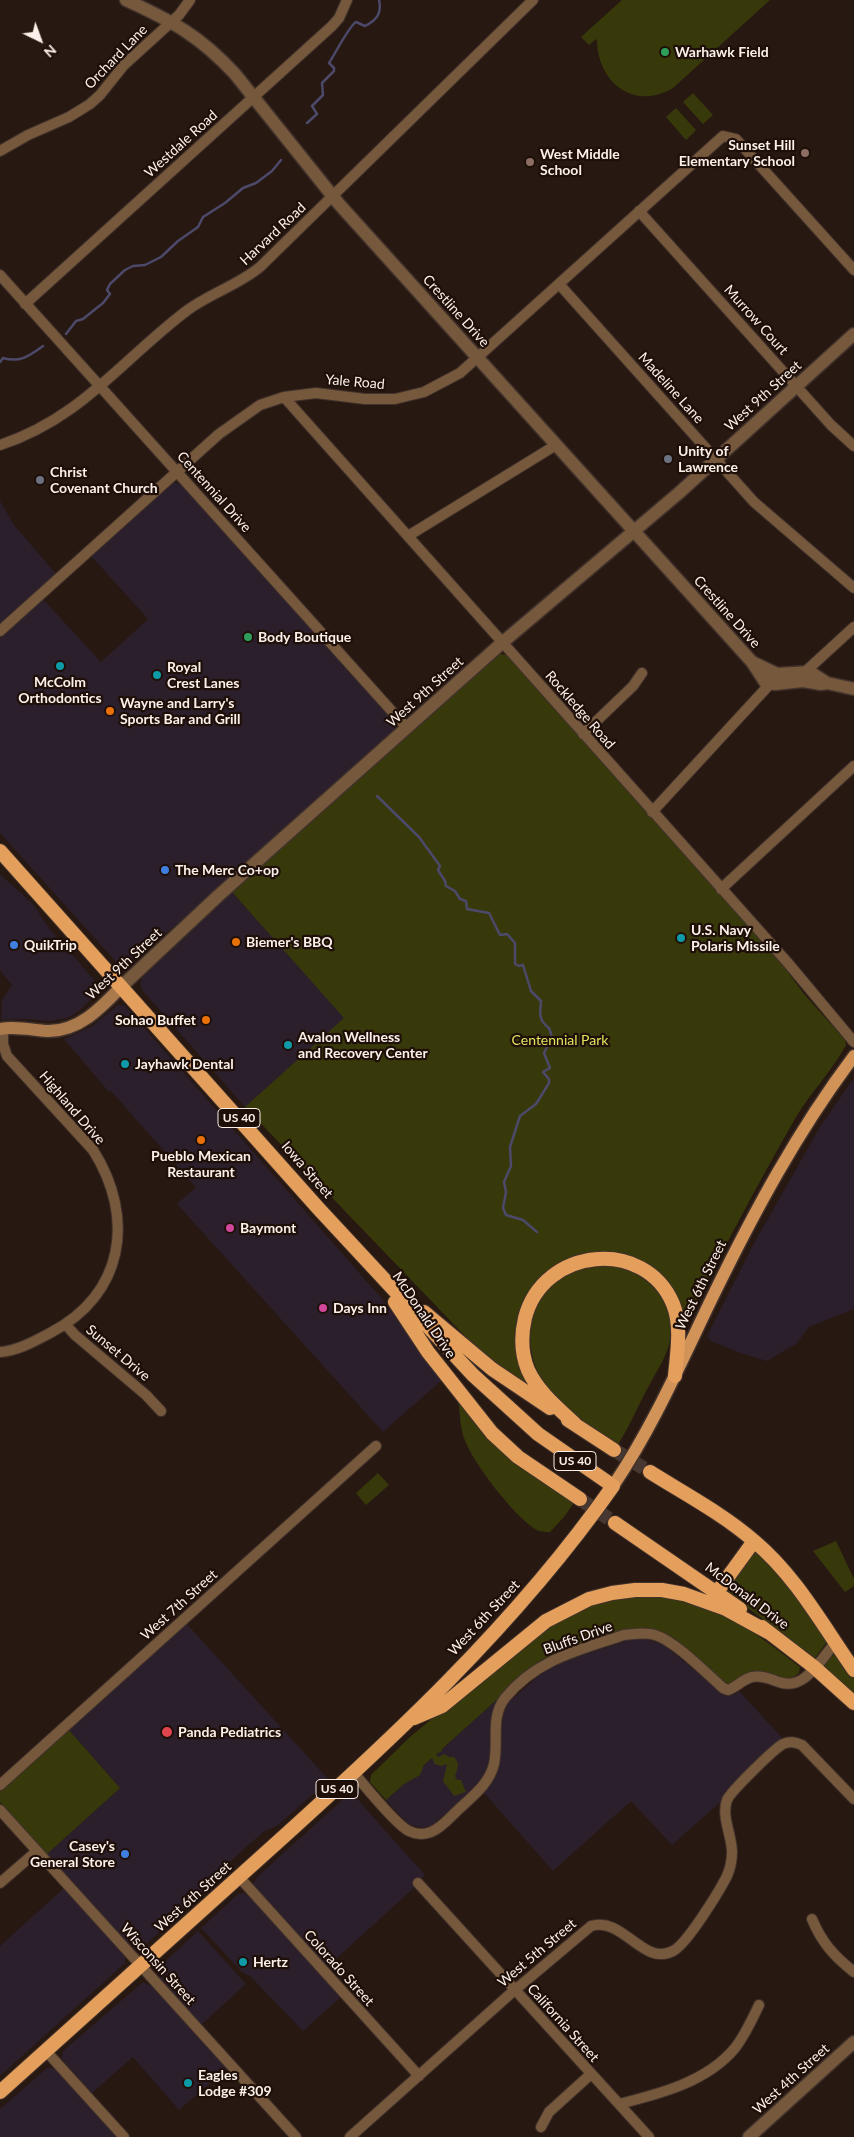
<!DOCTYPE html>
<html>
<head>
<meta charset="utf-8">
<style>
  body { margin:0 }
  #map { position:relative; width:854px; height:2137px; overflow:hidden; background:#271811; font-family:Lato,sans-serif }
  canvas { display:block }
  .north { position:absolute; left:15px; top:15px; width:50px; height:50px; -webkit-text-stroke:4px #1e0f08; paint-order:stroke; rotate:138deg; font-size:14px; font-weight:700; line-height:20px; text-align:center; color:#fcf0eb }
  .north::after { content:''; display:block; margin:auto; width:18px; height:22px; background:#fcf0eb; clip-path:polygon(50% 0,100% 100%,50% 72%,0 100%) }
</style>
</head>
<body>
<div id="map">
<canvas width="854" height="2137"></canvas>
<div class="north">N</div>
</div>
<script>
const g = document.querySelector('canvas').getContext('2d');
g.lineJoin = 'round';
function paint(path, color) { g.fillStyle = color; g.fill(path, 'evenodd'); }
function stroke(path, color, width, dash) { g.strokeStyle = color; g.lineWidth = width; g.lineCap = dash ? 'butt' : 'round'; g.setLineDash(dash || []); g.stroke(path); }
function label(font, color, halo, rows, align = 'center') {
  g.font = font + ' Lato,sans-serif'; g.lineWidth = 4.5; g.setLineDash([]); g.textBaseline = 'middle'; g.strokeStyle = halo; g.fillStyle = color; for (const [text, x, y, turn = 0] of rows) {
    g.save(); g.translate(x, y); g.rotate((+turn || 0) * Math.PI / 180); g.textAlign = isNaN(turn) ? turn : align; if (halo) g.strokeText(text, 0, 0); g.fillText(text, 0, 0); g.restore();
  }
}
paint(new Path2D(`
  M176 483 184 486 394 721 396 728 183 919 129 964 122 966 118 964 0 833V638L43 599 101 662 148 619 91 556 170 484Z
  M0 501 14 525 56 574 0 624Z
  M0 874 33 904 49 928 97 983 98 991 95 996 80 1010 68 1018 50 1021 27 1019 1 1020 2 1000 12 985 0 971Z
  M232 892 345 1018 245 1107 142 990 140 984 142 978Z
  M118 1005 125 1006 384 1301 442 1380 383 1432 177 1204 196 1187 111 1091 109 1092 64 1039 91 1027Z
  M854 1078V1309L809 1327 796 1344 767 1361 740 1353 711 1341 707 1336 753 1245 821 1125Z
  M186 1623 329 1780 277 1826 263 1832 222 1869 220 1878 143 1947 138 1949 128 1943 47 1854 120 1788 68 1729Z
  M632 1639H646L664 1645 724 1694H736L739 1691 784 1740 724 1799 672 1845 631 1801 553 1871 484 1793 492 1782 498 1767 503 1715 509 1702 546 1669 561 1662Z
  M504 1693 492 1717 490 1760 482 1779 473 1790 431 1826 422 1828 408 1824 386 1800Z
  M351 1792 425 1875 415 1884 416 1886 327 1967 253 1884 257 1877Z
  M64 1888 121 1950 125 1956V1963L0 2076V1946Z
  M243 1893 250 1897 341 1997 303 2031 251 1977 242 1972 201 1928 238 1894Z
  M198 1931 246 1984 201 2025 159 1977 156 1970Z
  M143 1982 152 1986 227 2068 179 2110 133 2057 92 2093 62 2059 63 2051Z
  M47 2068H53L58 2071 119 2137H0V2109Z`), '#2b1f2c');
paint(new Path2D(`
  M622 0H770L673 88C634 111 598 83 597 41L596 39 589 45 581 37Z
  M693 93 713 115 703 124 683 102Z
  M676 108 696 130 686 140 666 117Z
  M498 654 508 655 513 659 784 967 804 994 845 1040 846 1045C832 1071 811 1092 796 1117 756 1187 719 1257 683 1329L664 1280 581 1256 522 1311 535 1391C509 1378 485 1356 464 1335L245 1107 344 1018 232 892Z
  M601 1264C637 1269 651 1281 672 1311L668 1312C676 1344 664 1358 650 1384 638 1405 630 1426 617 1446 596 1431 566 1409 549 1390 524 1360 522 1307 554 1282 568 1271 584 1268 601 1264Z
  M458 1400 576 1500 564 1517 550 1532C544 1532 540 1532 535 1529 514 1516 472 1462 464 1438 460 1427 460 1412 458 1400Z
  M378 1473 389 1485 366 1505 356 1493Z
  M836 1541 854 1579V1586L845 1592 813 1551Z
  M756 1552 796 1594 826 1637V1643L815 1658 729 1594 728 1587 752 1553Z
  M640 1596C711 1597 746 1626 800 1667L799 1673 791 1679C778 1678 769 1670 756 1671 744 1673 738 1681 727 1684L675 1639 659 1631 643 1628 620 1632 554 1654 541 1660 442 1749V1751L436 1754 438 1757 445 1754 449 1757H454C460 1764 458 1767 455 1776L457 1780H461L466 1792 454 1796 443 1781 447 1764 441 1766 435 1764 432 1758 424 1765 420 1775 404 1784 386 1800 370 1782 371 1775 410 1737 525 1641 587 1607 610 1600Z
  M834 1654 854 1677V1695L823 1666Z
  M68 1729 120 1788 47 1854 0 1802V1790Z`), '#38390b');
stroke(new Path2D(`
  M307 123 317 114 312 106 323 95 322 83 334 71V68L329 63C335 54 349 26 356 22L365 26C377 20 382 13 379 0
  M66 334 76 321 83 319 103 303 110 294 107 290 110 284 125 270 133 266 145 265 161 257 178 241 198 227 203 217 225 203 243 188 256 183 272 171 281 160
  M0 362 3 358C20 363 29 356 43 346
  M377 796 419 837 440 866 438 870 445 881 446 886 455 891 460 899 466 901 467 909 489 913 500 935 507 934 515 943V964L519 966 523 965 531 991 541 1001C540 1013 538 1020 549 1028L552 1037 544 1053 550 1068 543 1072 549 1079V1083L536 1104 520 1116 510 1147 511 1166 504 1182 506 1192 503 1208 506 1215 523 1220 537 1232`), '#4c496a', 2.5);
stroke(new Path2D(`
  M614 1450 650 1472
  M580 1499 615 1523`), '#473832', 14, [14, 7]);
const minor = new Path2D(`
  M0 151 28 135 69 117 90 104 100 95 124 65 179 15 190 0
  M639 211 831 425 854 446
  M0 275 407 728
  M559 284 754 502 854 588
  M25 304 332 26 339 18 347 0
  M284 397 788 963 854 1042
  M0 445C80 419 121 361 185 312 208 294 237 286 260 267L533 0
  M408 536 556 445
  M0 631 219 434 260 405 284 397 316 393 365 399H395L424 392 460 373 723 136 736 139 854 270
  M806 671 854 627
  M583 734 633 686 642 673
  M652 812 770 684
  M721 889 854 766
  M66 1325 75 1335 146 1395 161 1411
  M0 1352C17 1351 35 1341 50 1333 124 1295 136 1218 93 1150L7 1056 3 1044V1028
  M354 1773C365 1786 396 1825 409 1831 415 1834 423 1835 431 1832 442 1828 451 1816 460 1808 474 1795 489 1784 494 1764 499 1742 490 1717 505 1698 537 1659 579 1650 624 1635 634 1634 645 1632 655 1635 675 1641 706 1673 723 1688L728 1690C737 1687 743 1679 752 1677 762 1675 770 1679 779 1682 804 1692 821 1659 835 1643
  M0 1785 376 1446
  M0 1810 296 2137
  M239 1877 419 2076
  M0 1883 37 1851
  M418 1883 649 2137
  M812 1919C822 1943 834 1956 854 1972
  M46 2051 124 2137
  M619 2104C659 2094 707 2082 735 2048 745 2035 752 2020 759 2005
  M541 2127 549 2112 591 2074
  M350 2137 509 1995 591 1926C623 1916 643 1967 673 1951 687 1944 718 1893 726 1878 730 1870 732 1861 732 1852 732 1836 721 1816 727 1800 731 1791 774 1749 783 1744 790 1741 795 1742 802 1745L854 1799`);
const tertiary = new Path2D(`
  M126 0C172 21 200 36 235 74L339 204 752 662 765 682 775 684 803 681 821 684 827 683 854 689
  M752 662 777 674 810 672 827 683
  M122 986 218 896 503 642 680 492 854 334
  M749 2137 854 2042`);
const secondary = new Path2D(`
  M0 1029C15 1026 32 1030 47 1031 79 1032 102 1007 122 986`);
const primary = new Path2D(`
  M613 1486C653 1427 681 1362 712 1298 753 1214 798 1130 854 1056`);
const trunk = new Path2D(`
  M0 851 318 1208 473 1375 538 1434 613 1486C515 1626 388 1743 261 1857 174 1935 87 2014 0 2092
  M395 1302 428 1352 492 1433 518 1457 580 1499
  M424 1312 492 1369 550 1408
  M568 1420 614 1450
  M575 1424C558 1408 538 1392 528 1370 521 1353 521 1335 525 1318 543 1247 645 1237 673 1304 682 1326 677 1353 675 1376
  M650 1472C685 1494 723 1514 754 1541 796 1576 823 1626 854 1670
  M615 1523 740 1609
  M717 1592 754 1541
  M762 1627 814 1667 854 1703
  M414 1718 442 1706 546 1621 589 1599 612 1593 635 1590H662L684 1594 726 1609 768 1632`);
stroke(minor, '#41322b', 12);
stroke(tertiary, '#41322b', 15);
stroke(secondary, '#41322b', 15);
stroke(primary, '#41322b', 15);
stroke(trunk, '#41322b', 16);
stroke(minor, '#76583d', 10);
stroke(tertiary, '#76583d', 12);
stroke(secondary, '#aa794c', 12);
stroke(primary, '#d29358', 12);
stroke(trunk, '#e49f5d', 14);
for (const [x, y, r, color] of [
  [665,52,5,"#2e9e5b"],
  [805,153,5,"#8d6e63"],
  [530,162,5,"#8d6e63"],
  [668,459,5,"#6b7280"],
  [40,480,5,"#6b7280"],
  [248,637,5,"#2e9e5b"],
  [60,666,5,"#0f9aa8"],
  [157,675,5,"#0f9aa8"],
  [110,711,5,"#e8710a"],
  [165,870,5,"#3f7fe0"],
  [681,938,5,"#0f9aa8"],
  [236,942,5,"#e8710a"],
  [14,945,5,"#3f7fe0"],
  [206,1020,5,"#e8710a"],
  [288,1045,5,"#0f9aa8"],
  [125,1064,5,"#0f9aa8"],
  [201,1140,5,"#e8710a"],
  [230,1228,5,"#d1479c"],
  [323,1308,5,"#d1479c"],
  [167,1732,6,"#e0444e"],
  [125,1854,5,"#3f7fe0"],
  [243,1962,5,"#0f9aa8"],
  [188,2083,5,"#0f9aa8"]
]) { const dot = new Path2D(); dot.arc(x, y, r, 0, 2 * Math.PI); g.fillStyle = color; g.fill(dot); stroke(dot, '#1e0f08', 2); }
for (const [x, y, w] of [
  [239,1118,42],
  [575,1461,42],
  [337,1789,42]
]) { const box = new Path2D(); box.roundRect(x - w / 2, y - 9.5, w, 19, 4); g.fillStyle = '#1e0f08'; g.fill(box); stroke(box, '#fcf0eb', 1); }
label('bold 12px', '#fcf0eb', null, [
  ["US 40",239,1118],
  ["US 40",575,1461],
  ["US 40",337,1789]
]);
label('bold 14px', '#fcf0eb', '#1e0f08', [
  ["Warhawk Field",675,52],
  ["Sunset Hill",795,145,"right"],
  ["Elementary School",795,161,"right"],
  ["West Middle",540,154],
  ["School",540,170],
  ["Unity of",678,451],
  ["Lawrence",678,467],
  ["Christ",50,472],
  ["Covenant Church",50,488],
  ["Body Boutique",258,637],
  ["Royal",167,667],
  ["Crest Lanes",167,683],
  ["McColm",60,682,"center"],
  ["Orthodontics",60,698,"center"],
  ["Wayne and Larry's",120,703],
  ["Sports Bar and Grill",120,719],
  ["The Merc Co+op",175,870],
  ["U.S. Navy",691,930],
  ["Polaris Missile",691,946],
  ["Biemer's BBQ",246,942],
  ["QuikTrip",24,945],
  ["Sohao Buffet",196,1020,"right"],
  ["Avalon Wellness",298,1037],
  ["and Recovery Center",298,1053],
  ["Jayhawk Dental",135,1064],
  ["Pueblo Mexican",201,1156,"center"],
  ["Restaurant",201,1172,"center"],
  ["Baymont",240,1228],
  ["Days Inn",333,1308],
  ["Panda Pediatrics",178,1732],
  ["Casey's",115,1846,"right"],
  ["General Store",115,1862,"right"],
  ["Hertz",253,1962],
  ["Eagles",198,2075],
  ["Lodge #309",198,2091]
], 'left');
label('14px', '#fcf0eb', '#1e0f08', [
  ["Orchard Lane",116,57,-46],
  ["Westdale Road",181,144,-42],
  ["Harvard Road",273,234,-43],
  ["Crestline Drive",456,311,48],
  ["Murrow Court",756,320,48],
  ["Yale Road",355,382,5],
  ["Madeline Lane",671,388,48],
  ["West 9th Street",763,396,-42],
  ["Centennial Drive",214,492,48],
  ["Crestline Drive",727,612,48],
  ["West 9th Street",425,692,-42],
  ["Rockledge Road",580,710,49],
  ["West 9th Street",124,964,-43],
  ["Highland Drive",72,1108,49],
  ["Iowa Street",307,1170,49],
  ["West 6th Street",701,1285,-64],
  ["McDonald Drive",424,1315,56],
  ["Sunset Drive",118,1353,40],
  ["McDonald Drive",747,1596,37],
  ["West 7th Street",179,1605,-42],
  ["West 6th Street",484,1618,-47],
  ["Bluffs Drive",578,1638,-20],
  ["West 6th Street",193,1897,-42],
  ["West 5th Street",537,1953,-40],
  ["Wisconsin Street",158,1964,48],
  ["Colorado Street",339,1968,48],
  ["California Street",563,2023,48],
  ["West 4th Street",791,2079,-42]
]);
label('14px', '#e1e45c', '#1e0f08', [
  ["Centennial Park",560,1040]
]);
</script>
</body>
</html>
